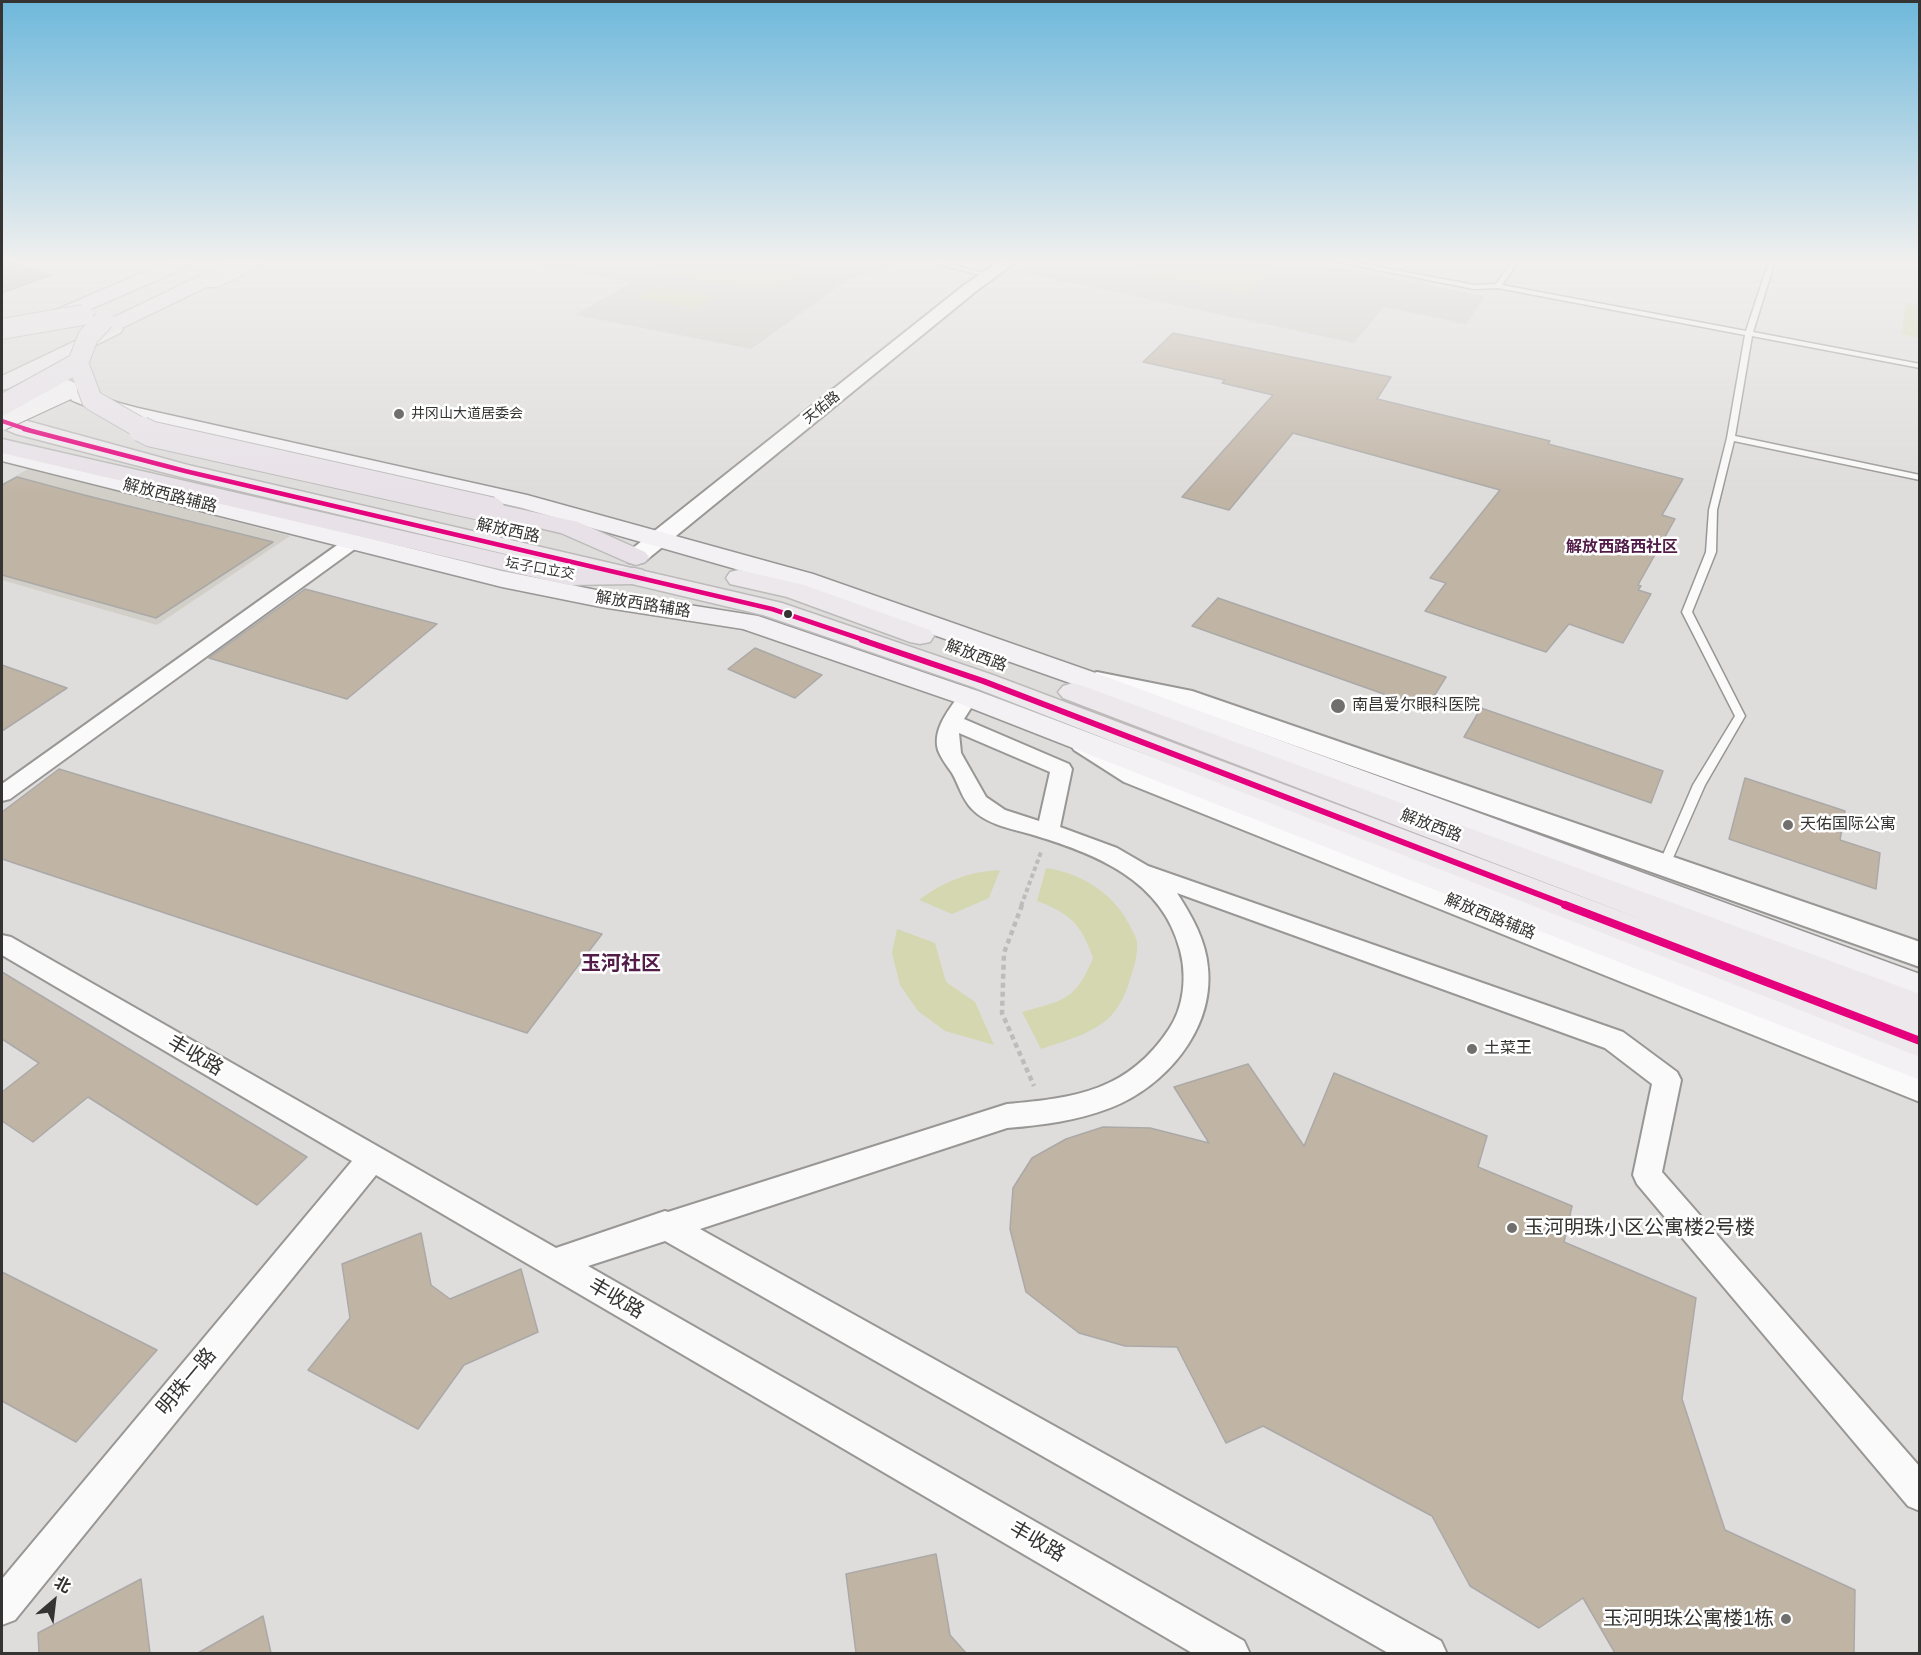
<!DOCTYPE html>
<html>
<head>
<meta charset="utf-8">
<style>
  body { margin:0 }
  #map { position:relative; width:1921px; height:1655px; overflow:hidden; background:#dfdddb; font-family:Arial,"Noto Sans SC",sans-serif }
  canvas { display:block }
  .frame { position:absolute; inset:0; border:3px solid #353433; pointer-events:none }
  .north { position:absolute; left:24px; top:1571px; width:60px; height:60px; -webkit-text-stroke:4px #fff; paint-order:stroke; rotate:28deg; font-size:16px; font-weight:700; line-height:24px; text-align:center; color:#353433 }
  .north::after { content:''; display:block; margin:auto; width:21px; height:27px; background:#353433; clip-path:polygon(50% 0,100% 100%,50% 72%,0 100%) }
</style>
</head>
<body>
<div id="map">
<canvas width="1921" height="1655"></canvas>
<div class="frame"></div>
<div class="north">北</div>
</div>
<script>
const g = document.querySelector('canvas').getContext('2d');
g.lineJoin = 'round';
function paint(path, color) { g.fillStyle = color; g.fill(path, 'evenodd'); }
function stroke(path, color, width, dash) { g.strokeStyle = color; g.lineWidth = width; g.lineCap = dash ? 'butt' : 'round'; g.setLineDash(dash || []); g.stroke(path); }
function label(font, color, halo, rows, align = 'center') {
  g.font = font + ' Arial,"Noto Sans SC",sans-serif'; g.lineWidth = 5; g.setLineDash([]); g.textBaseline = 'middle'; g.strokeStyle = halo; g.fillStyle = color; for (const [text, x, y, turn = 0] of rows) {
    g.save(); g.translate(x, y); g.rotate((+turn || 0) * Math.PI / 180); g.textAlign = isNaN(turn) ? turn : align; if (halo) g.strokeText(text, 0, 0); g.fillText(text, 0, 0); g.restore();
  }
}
paint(new Path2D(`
  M900 261 886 270 849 279 751 349 575 315 631 283 523 262Z
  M1033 261H1304L1485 296 1466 324 1384 307 1354 343 1019 272Z
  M28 469 290 536 157 625 2 580V484Z`), '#d2cec8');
paint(new Path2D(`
  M633 261H779L790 264 801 273C784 305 670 273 638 267Z
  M1149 261H1233L1274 270 1248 295 1136 272Z
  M656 286 715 297 696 309 637 297Z
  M1905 302 1919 305V338L1902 334Z
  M1046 868C1083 873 1117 896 1132 930 1134 934 1137 939 1137 943 1138 954 1134 968 1130 979 1126 994 1119 1008 1108 1019 1089 1035 1064 1041 1041 1049L1022 1012C1064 1000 1075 1001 1093 958 1081 924 1071 914 1037 901Z
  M1000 870 989 898 952 914 919 900C945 881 967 872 1000 870Z
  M897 929 935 943 946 982 975 1002 994 1045 945 1031 918 1011 900 985 892 953Z`), '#d5d7b0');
const building = new Path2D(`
  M2 261H5L51 275 2 293Z
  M1173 333 1391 377 1377 399 1550 441 1548 444 1683 479 1662 515 1675 519 1638 585 1641 586 1638 590 1651 594 1623 643 1569 624 1546 652 1425 611 1446 583 1430 578 1500 490 1293 433 1229 510 1182 497 1273 395 1222 383 1225 380 1143 362Z
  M17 477 84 495 273 542 156 618 2 575V485Z
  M305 589 437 624 347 699 209 658Z
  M1218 598 1446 677 1426 709 1192 626Z
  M755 648 822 675 795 698 728 669Z
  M2 665 67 688 2 731Z
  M1481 708 1663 771 1651 803 1464 737Z
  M59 769 602 934 527 1033 2 859V812Z
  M1745 778 1845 811 1840 840 1880 853 1876 889 1729 839Z
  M2 972 307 1157 257 1205 88 1097 33 1142 2 1121V1092L39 1063 2 1039Z
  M1248 1064 1304 1146 1334 1073 1487 1136 1478 1167 1572 1206 1564 1242 1696 1298 1682 1399 1725 1530 1855 1590 1854 1653H1615L1583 1598 1539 1628 1470 1586 1432 1516 1263 1426 1226 1443 1177 1347 1125 1346 1079 1333 1026 1292 1010 1229 1013 1188 1032 1158 1066 1139 1103 1127 1150 1128 1209 1143 1174 1087Z
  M421 1233 431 1285 450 1299 521 1269 538 1332 464 1365 418 1429 308 1370 350 1318 342 1264Z
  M2 1272 157 1350 76 1442 2 1401Z
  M936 1554 950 1635 966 1653H856L846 1574Z
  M141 1579 150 1653H39L38 1633Z
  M263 1616 271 1653H198Z`);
paint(building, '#c0b4a5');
stroke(building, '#aaa9a7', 1.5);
const service = new Path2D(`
  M924 261H938L992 275 989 277Z
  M1332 261H1348L1474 285 1496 284 1512 261H1519L1502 285 1746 331 1769 261H1775L1753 332 1920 364V368L1752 336 1735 436 1920 475V480L1734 441 1717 510 1716 552 1692 612 1745 716 1705 785 1669 867H1661L1659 864 1693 785 1735 716 1682 612 1706 552 1709 510 1727 438 1745 335 1498 288 1474 289Z`);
const minor = new Path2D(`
  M353 537 359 538 362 542 359 546 10 799 2 801V784L347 538Z
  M968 691 975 693 978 697 964 719 1069 764 1072 769 1060 827 1117 848 1148 866 1623 1032 1677 1072 1681 1080 1662 1172 1920 1467V1511L1908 1506 1637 1184 1633 1175 1652 1084 1605 1048 1177 893C1192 916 1206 941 1208 968 1214 1030 1165 1087 1110 1108 1076 1121 1043 1125 1007 1128L700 1229 1441 1641 1447 1654H1390L665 1241 588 1266 1244 1641 1250 1654H1194L376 1175 15 1620 2 1625V1579L352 1161 2 955V935L11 937 556 1248 665 1211 668 1212 1007 1104C1075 1098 1128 1091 1169 1029 1184 1007 1187 976 1180 950 1162 879 1094 853 1030 834 1011 829 986 824 972 809 962 799 959 785 952 773 947 766 941 758 938 750 932 729 950 708 961 693ZM959 733 1050 772 1039 821 1005 810 986 797 961 753Z`);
const tertiary = new Path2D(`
  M999 261H1017L975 292 644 562 636 564 628 562 625 557 628 552 963 286Z
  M1097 672 1192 691 1920 942V967L1177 704 1088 685 1084 680 1088 675Z
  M1083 735 1092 738 1144 770 1920 1073V1102L1124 782 1074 750 1070 744 1074 738Z`);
const secondary = new Path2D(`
  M41 363C55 366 67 381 80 388 98 397 118 403 138 408L527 495 813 574 1090 671 1920 974V1004L1070 683 795 586 522 508 112 415C84 406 49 395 31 369L34 365Z
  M2 447 502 571 601 591 758 616 978 691 1920 1047V1080L958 703 743 629 601 607 502 587 2 461Z`);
const primary = new Path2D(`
  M243 261H267L264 265 217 287H205L202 283 205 279Z
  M113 323 120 325 123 329 120 333 9 388 2 390V376Z
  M2 414 188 465 782 603 993 675 1646 921 1063 698 1058 692 1063 686 1073 683 1083 686 1920 994V1057L973 687 763 615 185 478 16 434 2 428Z
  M739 570 804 585 930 630 934 636 930 642 920 644 910 642 787 597 730 584 726 578 730 572Z`);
const trunk = new Path2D(`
  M170 261H195L192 265 51 326H37L34 322 37 318Z
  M231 261H255L252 265 95 341H81L78 337 81 333Z
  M2 439 568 569 634 568 643 570 647 576 643 582 634 584 568 585 2 453Z
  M492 503 578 522 645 552 649 557 645 562 636 565 627 562 561 533 483 515 480 510 483 505Z`);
stroke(service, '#989795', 3);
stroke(minor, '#989795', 4);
stroke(tertiary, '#989795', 4);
stroke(secondary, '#989795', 3);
stroke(primary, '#bcbbba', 3);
stroke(trunk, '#bcbbba', 3);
stroke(new Path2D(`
  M1021 906 1041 852`), '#bcbcbb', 4, [4.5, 3]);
stroke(new Path2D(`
  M1022 905 1004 953 1002 1013 1034 1086`), '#bcbcbb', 4.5, [5, 4]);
paint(service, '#fafafa');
paint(minor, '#fafafa');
paint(tertiary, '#fafafa');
paint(secondary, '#f3f1f3');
paint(primary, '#ede8ec');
paint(trunk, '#e8e2e8');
const secondaryBridge = new Path2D(`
  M2 420 67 390`);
const trunkBridgeFar1 = new Path2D(`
  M2 329 83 315
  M78 363 92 400 144 430
  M2 405 78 363 88 337 104 320`);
const trunkBridge = new Path2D(`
  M141 429 151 434 492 510`);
stroke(secondaryBridge, '#989795', 22, []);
stroke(trunkBridgeFar1, '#bcbbba', 22, []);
stroke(trunkBridge, '#bcbbba', 27, []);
stroke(secondaryBridge, '#f3f1f3', 20);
stroke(trunkBridgeFar1, '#e8e2e8', 20);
stroke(trunkBridge, '#e8e2e8', 25);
stroke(new Path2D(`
  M2 421 29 430`), '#e5007d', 4);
stroke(new Path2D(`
  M24 429 185 471 772 609 867 641`), '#e5007d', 4.5);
stroke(new Path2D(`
  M862 640 983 681 1569 906`), '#e5007d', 6);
stroke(new Path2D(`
  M1565 905 1920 1041`), '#e5007d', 8);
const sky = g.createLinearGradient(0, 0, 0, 493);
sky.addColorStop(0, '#6eb8db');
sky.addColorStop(0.53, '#f1f0ef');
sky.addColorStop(1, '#f1f0ef00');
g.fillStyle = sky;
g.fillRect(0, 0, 1921, 493);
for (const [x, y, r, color] of [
  [399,414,6,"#706f6e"],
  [788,614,5,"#353433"],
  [1338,706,8,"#706f6e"],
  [1788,825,6,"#706f6e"],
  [1472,1049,6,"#706f6e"],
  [1512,1228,6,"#706f6e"],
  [1786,1619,6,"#706f6e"]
]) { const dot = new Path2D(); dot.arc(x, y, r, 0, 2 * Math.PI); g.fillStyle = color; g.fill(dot); stroke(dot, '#fff', 2); }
label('14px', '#353433', '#fff', [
  ["天佑路",822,408,-39],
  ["坛子口立交",540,569,10]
]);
label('14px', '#353433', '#fff', [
  ["井冈山大道居委会",411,414]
], 'left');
label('16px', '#353433', '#fff', [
  ["解放西路辅路",170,496,14],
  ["解放西路",508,531,12],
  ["解放西路辅路",643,605,9],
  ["解放西路",976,656,20],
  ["解放西路",1431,826,21],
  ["解放西路辅路",1490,917,22]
]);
label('bold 16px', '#521c48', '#fff', [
  ["解放西路西社区",1622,548]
]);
label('16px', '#353433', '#fff', [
  ["南昌爱尔眼科医院",1352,706],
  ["天佑国际公寓",1800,825],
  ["土菜王",1484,1049]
], 'left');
label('bold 20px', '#521c48', '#fff', [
  ["玉河社区",621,964]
]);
label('20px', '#353433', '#fff', [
  ["丰收路",195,1056,30],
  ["丰收路",616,1299,30],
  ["明珠一路",187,1382,-50],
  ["丰收路",1037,1542,30]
]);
label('20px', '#353433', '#fff', [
  ["玉河明珠小区公寓楼2号楼",1524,1228],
  ["玉河明珠公寓楼1栋",1774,1619,"right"]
], 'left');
</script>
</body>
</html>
